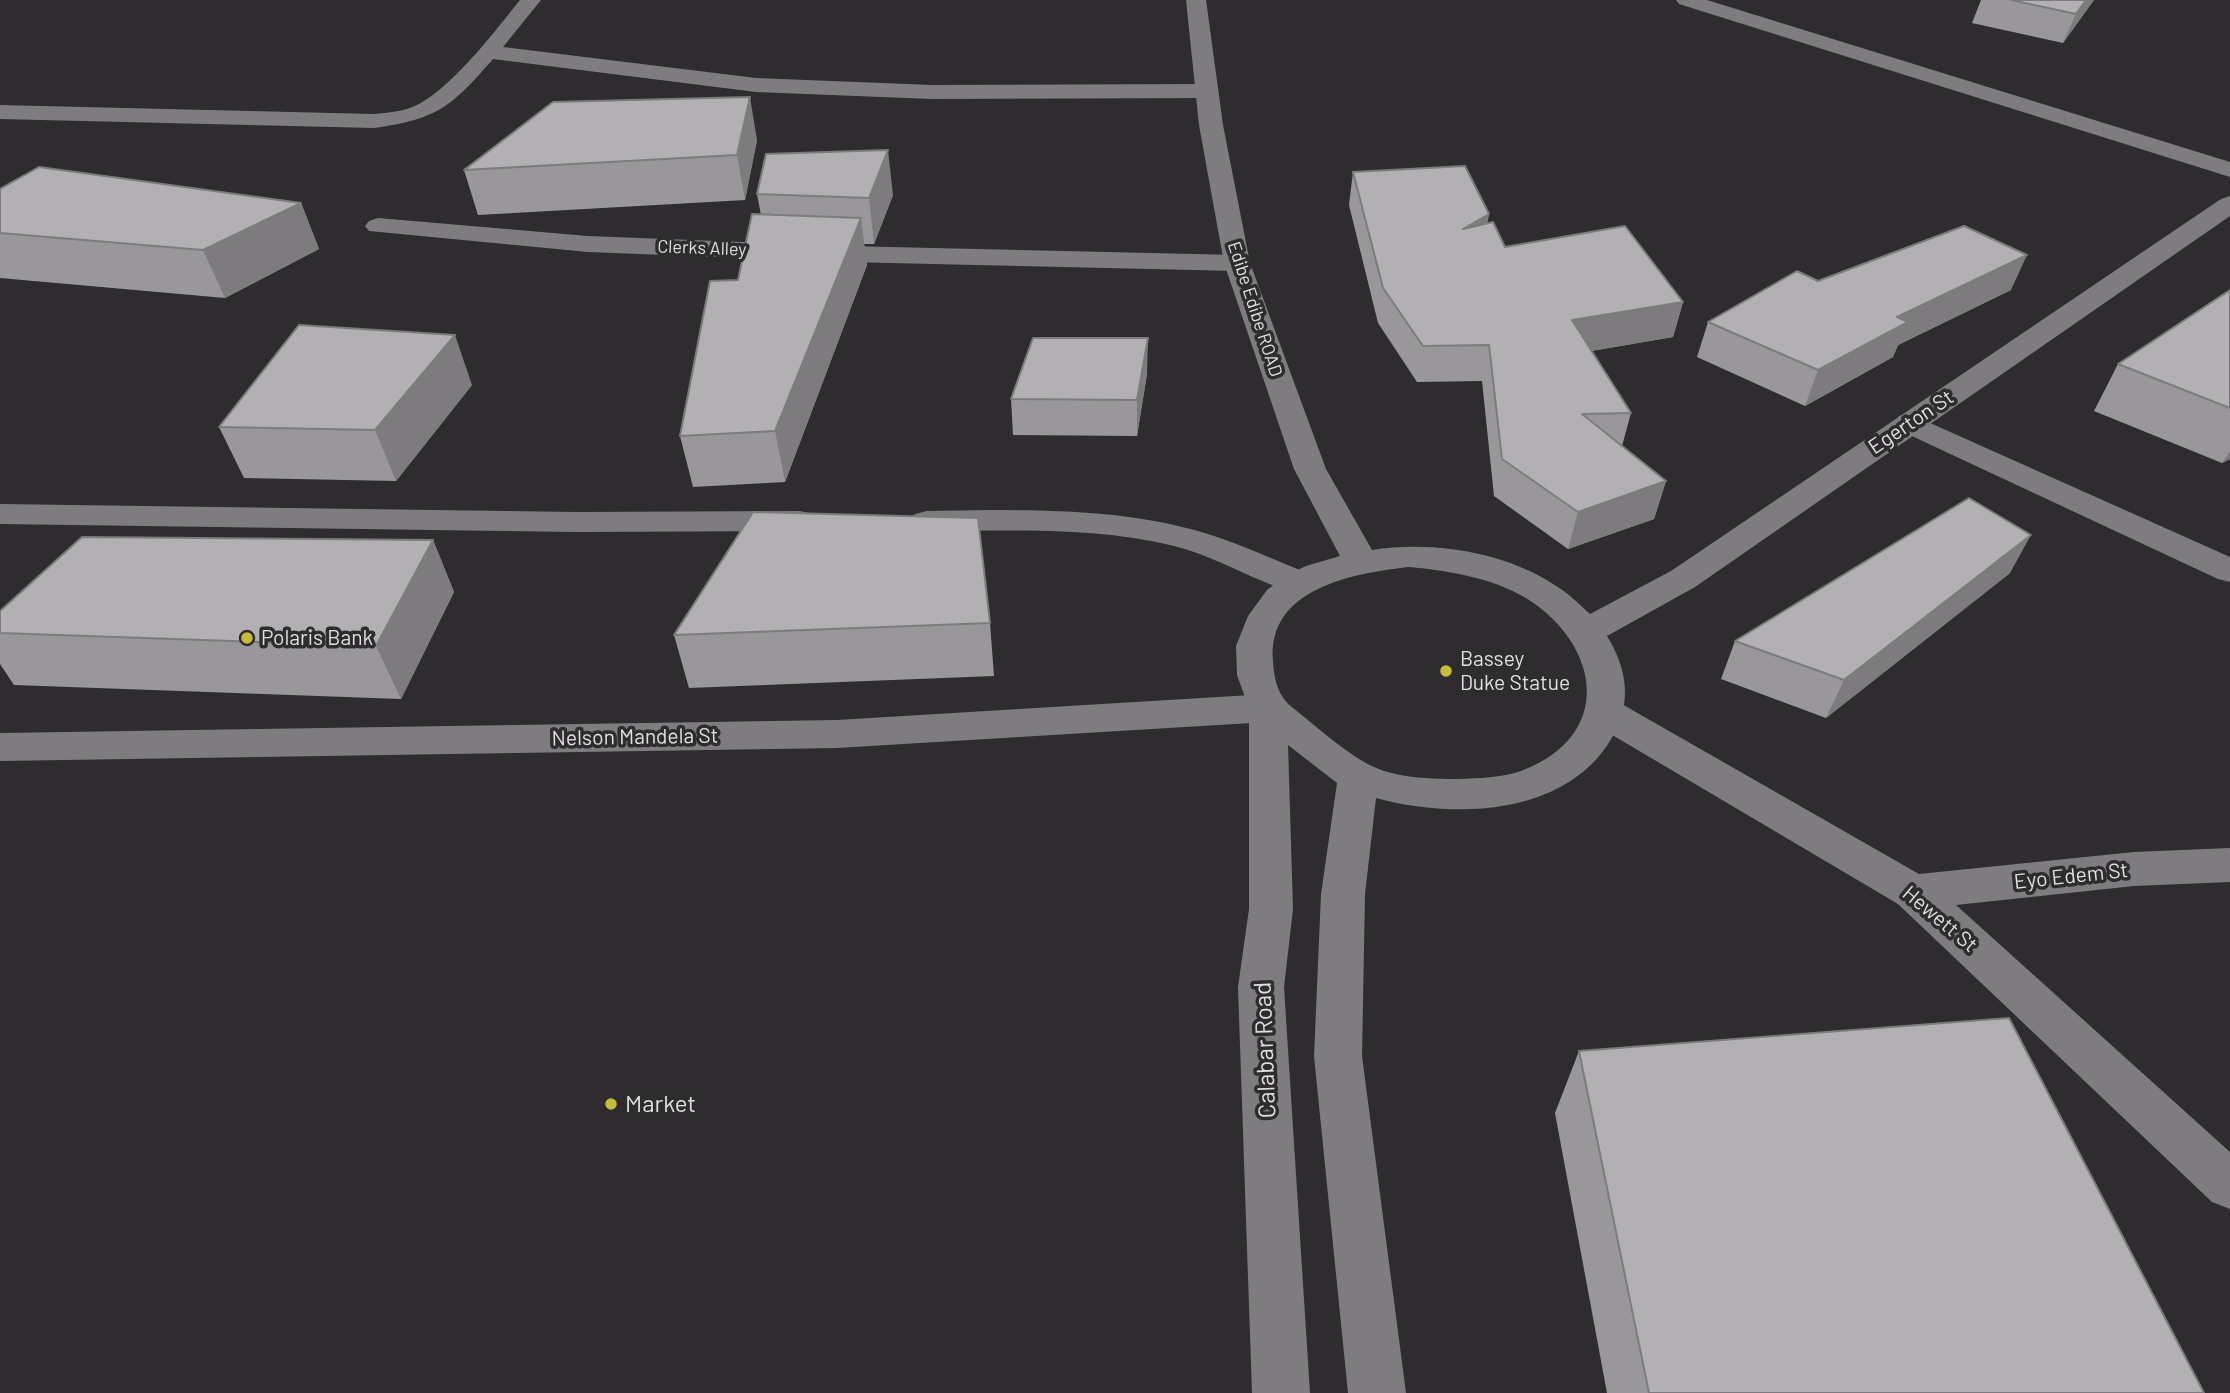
<!DOCTYPE html>
<html>
<head>
<meta charset="utf-8">
<style>
  body { margin:0 }
  canvas { display:block; background:#2e2c2e }
</style>
</head>
<body>
<canvas width="2230" height="1393"></canvas>
<script>
const g = document.querySelector('canvas').getContext('2d');
g.lineJoin = 'round';
function paint(path, color) { g.fillStyle = color; g.fill(path, 'evenodd'); }
function stroke(path, color, width, dash) { g.strokeStyle = color; g.lineWidth = width; g.lineCap = dash ? 'butt' : 'round'; g.setLineDash(dash || []); g.stroke(path); }
function label(font, color, halo, rows, align = 'center') {
  g.font = font + ' Barlow,sans-serif'; g.lineWidth = 7; g.setLineDash([]); g.textBaseline = 'middle'; g.strokeStyle = halo; g.fillStyle = color; for (const [text, x, y, turn = 0] of rows) {
    g.save(); g.translate(x, y); g.rotate((+turn || 0) * Math.PI / 180); g.textAlign = isNaN(turn) ? turn : align; if (halo) g.strokeText(text, 0, 0); g.fillText(text, 0, 0); g.restore();
  }
}
paint(new Path2D(`
  M520 0H541L503 47 756 78 932 85 1207 84 1215 86 1218 91 1215 96 1207 98 932 99 756 92 493 59C451 107 438 119 374 128L0 119V105L374 114C385 113 396 112 407 109 445 98 495 31 520 0Z
  M1676 0H1707L2230 162V177L1679 4Z
  M378 218 588 236 846 246 1237 255 1247 257 1250 263 1247 269 1237 271 846 262 588 252 369 231 365 226 369 221Z
  M1910 414 2230 557V582L2218 579 1899 430 1894 423 1899 416Z
  M0 504 577 512 800 511 812 514 817 521 812 528 800 531 577 532 0 524Z
  M990 510C1063 510 1137 512 1208 534 1244 545 1278 562 1313 575L1318 583 1313 591 1300 594C1257 583 1218 557 1174 546 1094 526 1009 531 927 531L915 528 910 521 915 514 927 511Z
  M1268 694 1282 698 1287 708 1282 718 1268 722 837 748 0 761V733L837 720Z
  M1606 699 1620 703 1919 874 2134 852 2230 848V882L2134 886 1956 905 2230 1152V1209L2212 1202 1898 904 1592 723 1587 713 1592 703Z`), '#7e7c7f');
paint(new Path2D(`
  M1186 0H1206L1223 125 1250 263 1326 469 1372 550C1430 541 1502 551 1553 584 1567 592 1578 603 1590 614L1671 571 2221 199 2230 196V216L1695 587 1607 636C1626 667 1632 699 1615 732 1572 816 1456 820 1376 798L1365 894 1362 1056 1406 1393H1348L1314 1056 1321 894 1337 783 1288 745 1293 909 1284 987 1310 1393H1252L1238 987 1249 909V708L1237 675 1236 646 1248 616 1267 590 1285 576 1306 566 1340 556 1294 469 1224 263 1199 125ZM1409 567C1449 571 1490 577 1526 598 1601 645 1615 736 1521 771 1502 778 1478 778 1458 779 1432 779 1398 778 1374 767 1349 756 1316 726 1293 708 1278 697 1274 679 1273 661 1267 588 1354 573 1409 567Z`), '#7e7c7f');
paint(new Path2D(`
  M1981 0H2094L2063 43 1972 23Z
  M757 140 745 200 478 215 464 170Z
  M1353 172 1489 214 1487 224 1505 247 1683 302 1673 337 1591 351 1631 413 1622 446 1666 481 1654 519 1568 549 1494 496 1482 381 1417 382 1378 323 1349 205Z
  M0 189 301 203 319 249 225 298 0 278Z
  M757 194 893 195 874 244H864L867 265 785 482 693 487 680 436 761 215Z
  M1818 281 2011 290 1898 345 1893 357 1805 406 1697 357 1708 322Z
  M2230 290V459L2222 463 2094 411 2118 364Z
  M1147 374 1137 436 1013 435 1011 399Z
  M472 385 396 481 244 478 219 427Z
  M433 540 454 592 401 699 14 685 0 664V611Z
  M2010 573 1826 718 1721 679 1735 641Z
  M990 623 994 676 689 688 674 635Z
  M1579 1051 2204 1393H1607L1555 1113Z`), '#99979a');
paint(new Path2D(`
  M2086 0H2094L2063 43 2076 14Z
  M750 97 757 140 745 200 737 155Z
  M888 150 893 195 874 244 869 198Z
  M301 203 319 249 225 298 203 250Z
  M1489 214 1483 248 1463 229Z
  M861 218 867 265 785 482 775 431Z
  M2027 255 2011 290 1898 345 1893 357 1805 406 1818 370 1897 317Z
  M1683 302 1673 337 1563 356 1572 320Z
  M455 335 472 385 396 481 375 430Z
  M1148 338 1147 374 1137 436V400Z
  M2230 451V459L2222 463Z
  M1666 481 1654 519 1568 549 1578 512Z
  M2031 535 2010 573 1826 718 1844 680Z
  M433 540 454 592 401 699 376 646Z`), '#7d7b7d');
const building = new Path2D(`
  M2011 0H2086L2076 14Z
  M750 97 737 155 464 170 553 102Z
  M888 150 869 198 757 194 766 154Z
  M1465 166 1489 214 1463 229 1493 222 1505 247 1625 226 1683 302 1572 320 1631 413 1582 414 1666 481 1578 512 1502 459 1489 345 1423 346 1383 288 1353 172Z
  M39 167 301 203 203 250 0 233V189Z
  M752 214 861 218 775 431 680 436 710 281 738 280Z
  M1964 226 2027 255 1897 317 1908 322 1818 370 1708 322 1797 271 1818 281Z
  M2230 290V408L2118 364Z
  M299 325 455 335 375 430 219 427Z
  M1033 338H1148L1137 400 1011 399Z
  M1969 498 2031 535 1844 680 1735 641Z
  M753 512 978 518 990 623 674 635Z
  M82 537 433 540 376 646 0 633V611Z
  M2009 1018 2204 1393H1649L1579 1051Z`);
paint(building, '#b2b0b3');
stroke(building, '#7d7b7d', 2);
for (const [x, y, r, color] of [
  [247,638,7,"#c7bb3c"],
  [1446,671,7,"#c7bb3c"],
  [611,1104,7,"#c7bb3c"]
]) { const dot = new Path2D(); dot.arc(x, y, r, 0, 2 * Math.PI); g.fillStyle = color; g.fill(dot); stroke(dot, '#2e2c2e', 2.5); }
label('18px', '#e0dee0', '#2e2c2e', [
  ["Clerks Alley",702,248,2],
  ["Edibe Edibe ROAD",1255,309,72]
]);
label('21px', '#e0dee0', '#2e2c2e', [
  ["Egerton St",1911,422,-34],
  ["Nelson Mandela St",635,737,-1],
  ["Eyo Edem St",2071,876,-6],
  ["Hewett St",1940,919,40]
]);
label('21px', '#e0dee0', '#2e2c2e', [
  ["Polaris Bank",261,638],
  ["Bassey",1460,659],
  ["Duke Statue",1460,683]
], 'left');
label('24px', '#e0dee0', '#2e2c2e', [
  ["Calabar Road",1265,1050,-92]
]);
label('24px', '#e0dee0', '#2e2c2e', [
  ["Market",625,1104]
], 'left');
</script>
</body>
</html>
